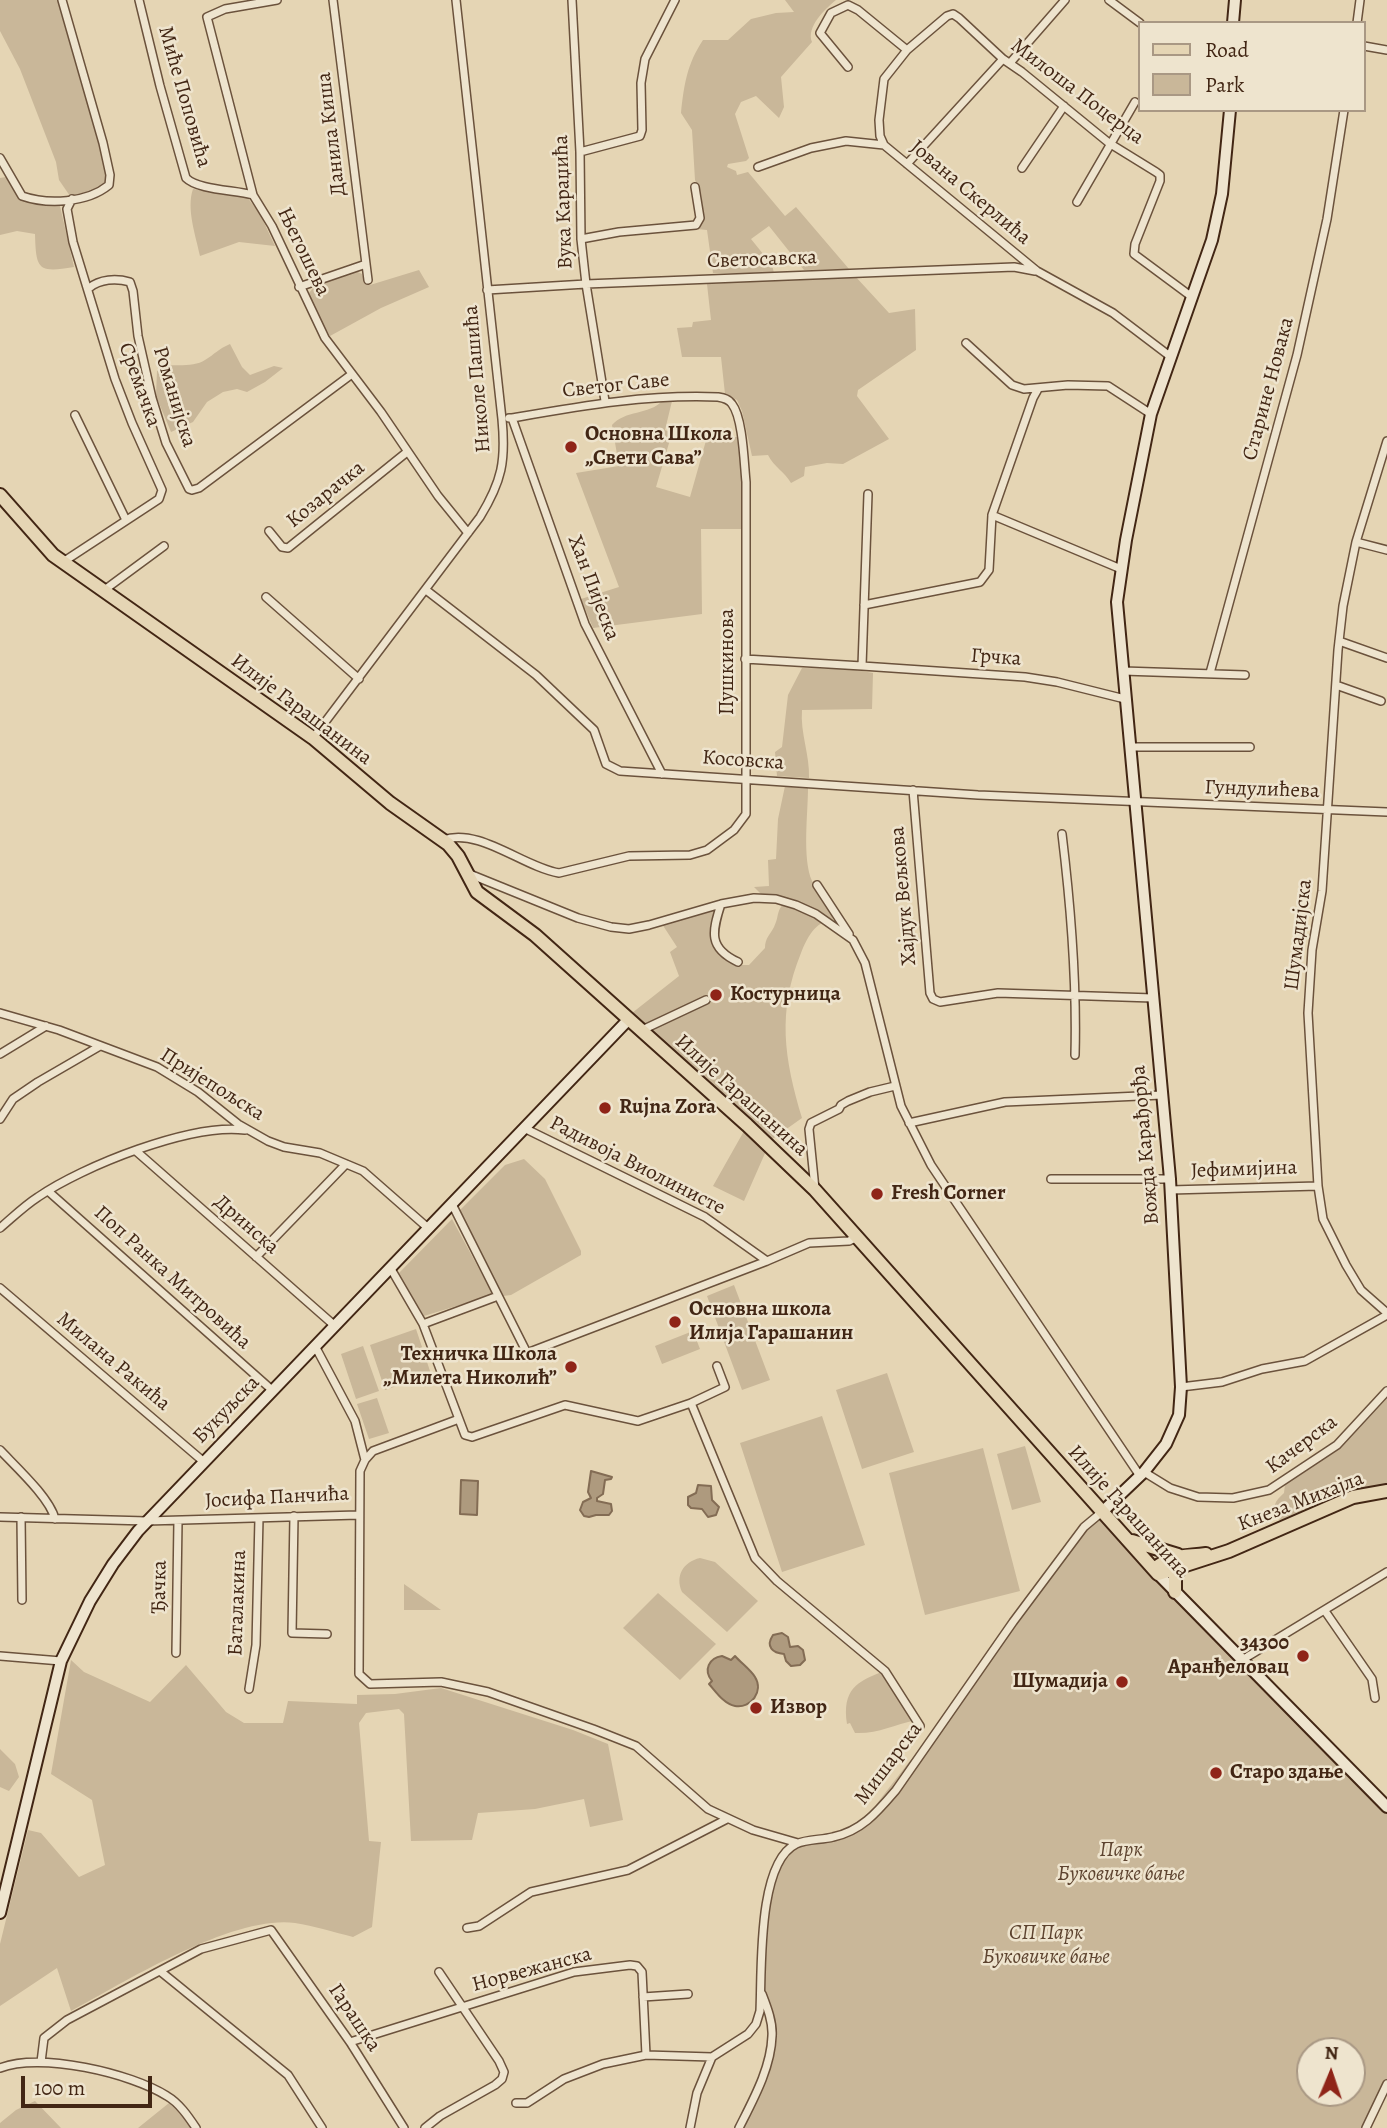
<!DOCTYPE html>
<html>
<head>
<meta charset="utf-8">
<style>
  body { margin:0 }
  #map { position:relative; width:1387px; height:2128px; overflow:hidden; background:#e5d5b4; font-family:Alegreya,serif }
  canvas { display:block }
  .legend { position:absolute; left:1138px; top:21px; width:228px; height:91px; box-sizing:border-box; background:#eee4ce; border:2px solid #a99884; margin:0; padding:9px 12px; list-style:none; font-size:21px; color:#422614 }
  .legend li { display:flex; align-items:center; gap:14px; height:35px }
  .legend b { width:35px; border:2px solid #a99884 }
  .north { position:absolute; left:1296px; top:2037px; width:70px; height:70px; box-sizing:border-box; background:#eee4ce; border:2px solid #a99884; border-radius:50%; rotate:2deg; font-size:19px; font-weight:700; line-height:28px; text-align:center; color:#422614 }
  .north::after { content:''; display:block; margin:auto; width:24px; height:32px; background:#8f2418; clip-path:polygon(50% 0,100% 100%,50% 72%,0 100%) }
  .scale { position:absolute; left:21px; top:2076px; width:131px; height:32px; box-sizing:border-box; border:4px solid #422614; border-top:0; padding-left:9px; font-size:21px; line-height:24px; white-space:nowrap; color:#422614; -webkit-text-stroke:5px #eee4ce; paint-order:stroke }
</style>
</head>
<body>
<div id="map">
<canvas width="1387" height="2128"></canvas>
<ul class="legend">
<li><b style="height:9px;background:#e5d5b4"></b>Road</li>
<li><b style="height:19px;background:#c9b799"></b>Park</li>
</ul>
<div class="north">N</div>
<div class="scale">100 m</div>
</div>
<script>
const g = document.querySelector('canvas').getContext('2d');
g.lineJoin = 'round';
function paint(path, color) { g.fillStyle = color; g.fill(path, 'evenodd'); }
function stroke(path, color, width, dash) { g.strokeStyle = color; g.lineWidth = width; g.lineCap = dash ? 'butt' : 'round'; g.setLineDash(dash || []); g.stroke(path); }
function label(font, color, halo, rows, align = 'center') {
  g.font = font + ' Alegreya,serif'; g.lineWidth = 5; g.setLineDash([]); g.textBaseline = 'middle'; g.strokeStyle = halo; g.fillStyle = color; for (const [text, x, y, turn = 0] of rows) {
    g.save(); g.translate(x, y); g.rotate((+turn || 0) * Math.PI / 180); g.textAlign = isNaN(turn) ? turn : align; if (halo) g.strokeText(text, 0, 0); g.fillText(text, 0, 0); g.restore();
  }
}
paint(new Path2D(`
  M0 0H58L109 176 100 189 70 196 59 180 56 162 20 69 0 31Z
  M785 0H836C825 9 806 27 812 42L781 77 784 107 779 118 756 96 741 102 735 114 749 158 746 161 728 164 727 167 736 171 737 175 748 172 785 216 796 207 849 269 804 270 769 226 751 239 772 265 774 273H713L707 230 697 229 703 211 701 193 695 180 692 130 681 113C684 85 687 64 703 40H728L751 19 776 13 794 12Z
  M6 177 24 201 60 206 74 267C38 273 36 270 35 234L17 231 0 235V178Z
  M193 189 247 197 260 214 275 246 239 242 200 256C196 236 186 209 193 189Z
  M419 270 429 287 381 308 330 336 313 307 309 293 314 287 356 271 362 274 365 283 370 285Z
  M855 276 889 313 915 309 916 350 858 390 857 396 889 439 843 464 827 463 805 467 804 476 791 483C785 472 774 467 768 455L752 456 742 411 737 400 725 394 721 357H682L677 328 692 327 693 322 711 320 707 284Z
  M230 344 242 367 250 375 274 366 283 368 265 382 247 392 237 389 223 392 207 402 193 422 171 432 156 396 157 371 164 365C176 365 195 367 205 360 215 354 218 349 230 344Z
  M662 401H672L665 430 672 433 656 487 690 497 707 437H737L741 456V529H701L702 614 593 628 581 599 619 587 576 473 619 466 612 425C625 410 649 415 662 401Z
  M802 668 851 669 873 673 872 709 802 710C800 733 810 755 809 778L777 776 775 752 782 747 788 695Z
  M785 786 808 788C808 814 802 858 812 881 818 895 831 904 833 920 815 921 807 938 801 953 777 1012 784 1058 802 1118L771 1140 632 1013 679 976 670 952 677 947 662 924 717 909C716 937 710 967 749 965L765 948C765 938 770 935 774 927 780 915 775 911 787 900L762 895 754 887 769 886 768 860 776 859 778 819Z
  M744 1131 766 1151 744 1201 713 1186Z
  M524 1159 545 1179 581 1251V1255L511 1295 503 1296 460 1210 505 1165Z
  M452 1219 492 1293 489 1296 424 1316 398 1274Z
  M734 1285 770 1380 742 1390 707 1296Z
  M416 1329 431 1374 385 1390 370 1345Z
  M693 1331 700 1349 662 1364 655 1346Z
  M363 1346 379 1391 356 1399 341 1354Z
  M887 1373 914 1452 862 1469 836 1390Z
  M1387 1396V1485L1347 1493 1282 1521 1278 1519C1272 1506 1274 1502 1284 1493L1285 1484 1343 1444Z
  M377 1398 389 1433 369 1439 357 1404Z
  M822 1416 865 1545 782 1572 740 1443Z
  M1025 1446 1041 1502 1012 1510 997 1454Z
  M983 1448 1020 1591 925 1615 889 1473Z
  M1102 1512 1387 1807V2084L1366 2128H739L752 2102 772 2037 761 1990 769 1889 791 1848 849 1832 875 1806 909 1762 924 1748 1084 1527ZM1310 2051H1352V2093H1310Z
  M700 1558 715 1562 758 1601 727 1632 682 1592C675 1576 683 1562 700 1558Z
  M404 1584 441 1610H404Z
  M658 1593 716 1644 680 1680 623 1628Z
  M71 1660 84 1672 150 1702 186 1665 226 1712 244 1723H283L288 1701 357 1704V1695L395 1694 441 1688 573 1730 608 1744 623 1820 590 1827 584 1799 535 1809 478 1813 472 1840 411 1841 404 1714 399 1709 366 1713 359 1723 369 1841 381 1842 372 1927 353 1937C334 1932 314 1926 295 1923 232 1915 127 1981 71 2011L57 1968 0 2006V1944L28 1830 41 1833 79 1877 105 1865 92 1800 51 1774Z
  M885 1671 916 1720C893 1725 878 1734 855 1733L850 1723 847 1724C842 1690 856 1681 885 1671Z
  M0 1749 15 1764 19 1777 9 1791 0 1787Z
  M35 2101 61 2128H0V2123L16 2110Z
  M169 2103 185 2119 190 2128H138Z`), '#c9b799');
const water = new Path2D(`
  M591 1471 612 1477 611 1479 605 1480 603 1494 597 1498V1501L611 1504 612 1511 609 1515H596L589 1517 584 1516 580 1510 583 1502 591 1498 588 1492Z
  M461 1480 478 1481 477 1515 460 1514Z
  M698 1485 711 1486 712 1500 719 1507 716 1515 708 1517 702 1509 691 1508 688 1505V1497L696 1493Z
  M782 1633 788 1637 790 1647 798 1646 803 1650 805 1660 800 1665 791 1666 786 1661 784 1654C773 1653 765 1647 773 1635Z
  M722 1656 731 1660 735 1656C741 1663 750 1669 755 1677 764 1691 751 1709 735 1706 724 1704 716 1692 709 1684L712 1681C703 1670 709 1658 722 1656Z`);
paint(water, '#ae9a7e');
stroke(water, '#836c54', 2);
const street = new Path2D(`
  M139 0 160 86 186 178C198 190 235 190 253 195
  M277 0 225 9 207 17 253 195 272 226 325 338 381 412 438 496 468 533
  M333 0 368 280
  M572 0 580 152 581 239 586 284 605 401
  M1109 0 1140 23
  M1357 23 1360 0
  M1364 46 1387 50
  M1010 63 1065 0
  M848 67 820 33 831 13 848 5 858 10 907 50
  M580 152 640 136 642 130 641 83 645 59 675 0
  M0 158 22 196C48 205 87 203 109 185L110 175 103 143 62 0
  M907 164 1003 59
  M758 167 811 148 846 141 884 145
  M1022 168 1064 106
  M1077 202 1135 102
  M581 239 619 232 696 225 700 218 695 187
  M299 287 366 264
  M89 288C100 279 116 278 130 282L133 291 138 336 152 398 166 443 189 489 192 490 199 488 352 374
  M487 290 586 284 1014 267 1035 271
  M966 343 1012 385 1024 389 1068 385 1108 386 1151 414
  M1171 357 1113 313 1037 271 884 145 880 136 879 120 884 79 907 50 947 16 953 14 959 18 1003 59 1022 72 1109 143 1156 172 1160 175V181L1135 244 1134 254 1192 297
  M75 415 126 520
  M509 418H512L585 624 662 774
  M1387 441 1356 542 1343 606 1338 650 1322 891 1312 950 1308 1013 1318 1186 1323 1219 1346 1265 1361 1290 1387 1313
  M868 494 862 666 1025 677 1057 682 1125 699
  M992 515 1121 569
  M269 531 282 547 288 548 407 452
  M1356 542 1387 550
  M63 562 159 499 162 490 132 423 115 379 73 242 67 209 72 199
  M426 590 536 675 594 730 606 764 620 771 978 795 1387 812
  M103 591 164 546
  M266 597 359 679
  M864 605 980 582 989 570 992 515 1033 398 1038 389
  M1339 641 1387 658
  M745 659 862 666
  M1123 671 1245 675
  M1210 673 1297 355 1327 219 1344 110
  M1336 685 1381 701
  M313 738 480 517C502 481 506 461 502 419L456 0
  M1130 747H1250
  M913 790 930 993 933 999 940 1002 998 993 1153 998
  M1062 834C1071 908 1077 980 1075 1055
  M443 840C479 827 523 867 559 873L629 856 690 855 707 850 734 830 746 814V482C744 463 743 418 732 404 729 399 724 398 718 397 648 394 581 406 512 418
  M467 873 578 918 611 927 629 929 649 925 721 904 754 898 776 899 796 905 816 914 853 940 865 963 901 1106 931 1165 1140 1476
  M817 885 849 934
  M721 904C712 932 708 948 738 962
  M0 1013 59 1030 157 1067 198 1092 238 1124 268 1141 284 1147 320 1153 363 1171 428 1228
  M640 1031 706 1000
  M0 1054 46 1026
  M0 1119 13 1099 38 1082 100 1046
  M909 1123 1005 1102 1162 1095
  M524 1128 705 1217 767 1261
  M136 1151 335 1326
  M1051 1179H1170
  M815 1189 809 1129 811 1123 839 1109 841 1105 848 1101 870 1092 895 1086
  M1170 1190 1318 1186
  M48 1191 272 1390
  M452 1204 527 1353 767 1261 809 1243 849 1241 857 1237
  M0 1228C12 1218 24 1206 38 1197 83 1166 191 1123 245 1130
  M256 1257 346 1164
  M391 1269 423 1324 465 1435 472 1437 565 1405 638 1421 691 1403 725 1387 717 1366
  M0 1288 204 1462
  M423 1324 498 1296
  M315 1346 355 1421 365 1460
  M1181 1387 1222 1382 1262 1369 1305 1361 1387 1315
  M691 1403 755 1558 777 1581 885 1671 920 1726
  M459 1419 373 1451 365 1460 360 1471 359 1674 370 1684 441 1682 488 1692 593 1729 636 1746 708 1809 753 1830 798 1843
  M0 1450C16 1467 50 1498 55 1519
  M1144 1472 1170 1488 1198 1497 1233 1498 1269 1490 1337 1445 1387 1391
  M294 1516 292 1633 327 1634
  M0 1517 147 1521 358 1515
  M21 1517 22 1600
  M1325 1611 1372 1679 1375 1698
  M176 1653 178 1521
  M0 1656 61 1661
  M1242 1660 1387 1572
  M249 1689 256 1645 259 1518
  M467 1928 479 1926 531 1892 628 1870 727 1819
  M160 1971 288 2075 322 2128
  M643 1997 688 1994
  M350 2042 574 1972 630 1965 637 1966 642 1972 646 2055
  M41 2062 44 2038 67 2020 201 1949 271 1930 350 2042 404 2128
  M0 2068C40 2052 131 2073 167 2096 179 2103 188 2116 196 2128
  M516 2103H527L564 2079 603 2064 646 2055 712 2057
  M425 2128 440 2116 495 2085 502 2079 504 2072 499 2061 439 1972
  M690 2128 697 2093 712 2057 748 2034 756 2024 760 2011C762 1971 757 1863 796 1844 807 1839 822 1840 833 1837 862 1831 878 1811 896 1790L1013 1622 1084 1527 1102 1512
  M739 2128C753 2100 771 2068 772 2036 773 2022 767 2007 762 1994
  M1366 2128 1387 2084`);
const secondary = new Path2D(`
  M1233 23 1235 0
  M1102 1512 1144 1472 1166 1444 1179 1415 1181 1387 1170 1179 1117 602 1126 540 1151 414 1212 240 1222 194 1230 110
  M1158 1574 1387 1807
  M0 1913 61 1661 90 1601 113 1564 138 1531 628 1020`);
const primary = new Path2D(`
  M0 495 53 555 313 738 390 803 448 844 458 856 477 892 535 935 747 1125 815 1190 1158 1574 1229 1551 1353 1497 1387 1491
  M1132 1541 1178 1555
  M1154 1569C1173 1554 1182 1557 1206 1554
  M1175 1592V1577L1181 1567`);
stroke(street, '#6b523c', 10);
stroke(secondary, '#422614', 14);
stroke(primary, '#422614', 16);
stroke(street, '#eee4ce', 7);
stroke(secondary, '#eee4ce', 10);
stroke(primary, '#e5d5b4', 12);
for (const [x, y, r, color] of [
  [571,447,7,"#8f2418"],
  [716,995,7,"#8f2418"],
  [605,1108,7,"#8f2418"],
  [877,1194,7,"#8f2418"],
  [675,1322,7,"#8f2418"],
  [571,1367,7,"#8f2418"],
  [1303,1656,7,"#8f2418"],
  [1122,1682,7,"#8f2418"],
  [756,1708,7,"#8f2418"],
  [1216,1773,7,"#8f2418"]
]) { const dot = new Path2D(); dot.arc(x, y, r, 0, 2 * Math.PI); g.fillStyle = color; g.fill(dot); stroke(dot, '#eee4ce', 2.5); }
label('21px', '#422614', '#eee4ce', [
  ["Милоша Поцерца",1077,92,37],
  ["Миће Поповића",184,97,74],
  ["Данила Киша",332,134,-97],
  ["Јована Скерлића",970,193,40],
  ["Вука Караџића",564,202,-92],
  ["Његошева",303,252,64],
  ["Светосавска",762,260,-2],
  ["Николе Пашића",478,379,-95],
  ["Сремачка",139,385,70],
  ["Светог Саве",616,386,-6],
  ["Старине Новака",1269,389,-75],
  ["Романијска",174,397,73],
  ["Козарачка",326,495,-39],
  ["Хан Пијеска",593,588,69],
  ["Грчка",996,658,4],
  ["Пушкинова",728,662,-90],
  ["Илије Гарашанина",301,710,37],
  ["Косовска",743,761,4],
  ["Гундулићева",1262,790,2],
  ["Хајдук Вељкова",904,896,-95],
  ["Шумадијска",1299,935,-83],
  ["Пријепољска",212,1085,32],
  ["Илије Гарашанина",741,1096,42],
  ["Вожда Карађорђа",1146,1145,-95],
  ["Радивоја Виолинисте",637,1166,27],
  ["Јефимијина",1244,1170,-2],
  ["Дринска",246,1225,41],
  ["Поп Ранка Митровића",172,1278,42],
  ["Милана Ракића",113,1362,40],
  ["Букуљска",227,1410,-46],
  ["Качерска",1302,1445,-37],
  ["Јосифа Панчића",277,1498,-3],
  ["Кнеза Михајла",1301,1502,-21],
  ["Илије Гарашанина",1128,1512,48],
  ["Ђачка",160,1587,-89],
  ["Баталакина",238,1603,-88],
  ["Мишарска",889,1764,-53],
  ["Норвежанска",532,1970,-15],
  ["Гарашка",354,2018,56]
]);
label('bold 21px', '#422614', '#eee4ce', [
  ["Основна Школа",585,435],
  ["„Свети Сава”",585,459],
  ["Костурница",730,995],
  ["Rujna Zora",619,1108],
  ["Fresh Corner",891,1194],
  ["Основна школа",689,1310],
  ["Илија Гарашанин",689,1334],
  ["Техничка Школа",557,1355,"right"],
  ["„Милета Николић”",557,1379,"right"],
  ["34300",1289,1644,"right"],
  ["Аранђеловац",1289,1668,"right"],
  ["Шумадија",1108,1682,"right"],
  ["Извор",770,1708],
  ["Старо здање",1230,1773]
], 'left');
label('italic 21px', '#5d432f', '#eee4ce', [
  ["Парк",1121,1851],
  ["Буковичке бање",1121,1875],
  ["СП Парк",1046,1934],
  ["Буковичке бање",1046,1958]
]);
</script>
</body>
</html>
